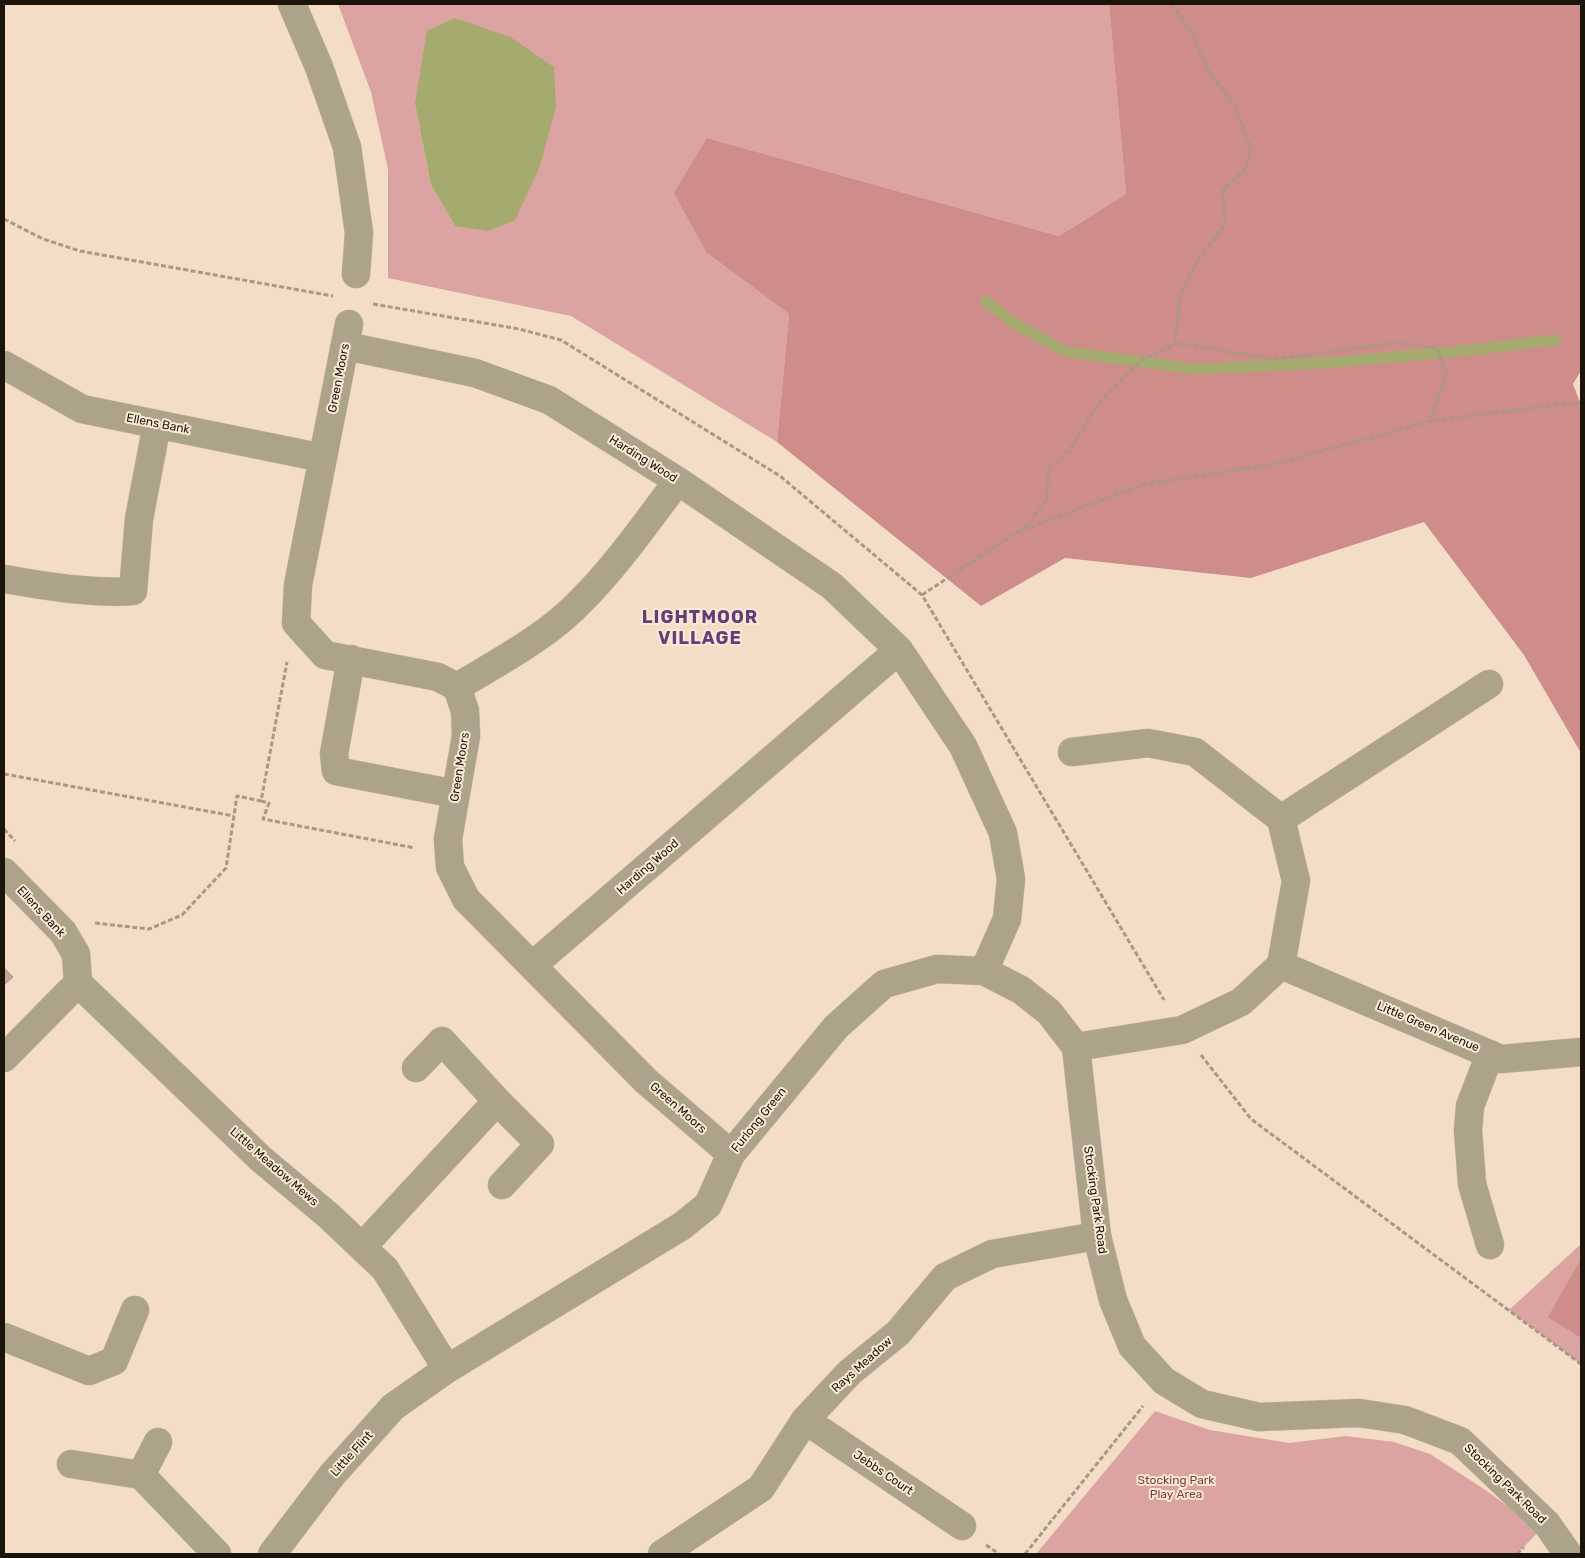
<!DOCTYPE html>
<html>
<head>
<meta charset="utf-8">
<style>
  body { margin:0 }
  #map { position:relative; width:1585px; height:1558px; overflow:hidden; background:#f4ddc6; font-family:Rubik,sans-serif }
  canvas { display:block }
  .frame { position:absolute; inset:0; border:5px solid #1b140b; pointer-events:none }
</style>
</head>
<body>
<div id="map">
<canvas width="1585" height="1558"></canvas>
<div class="frame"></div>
</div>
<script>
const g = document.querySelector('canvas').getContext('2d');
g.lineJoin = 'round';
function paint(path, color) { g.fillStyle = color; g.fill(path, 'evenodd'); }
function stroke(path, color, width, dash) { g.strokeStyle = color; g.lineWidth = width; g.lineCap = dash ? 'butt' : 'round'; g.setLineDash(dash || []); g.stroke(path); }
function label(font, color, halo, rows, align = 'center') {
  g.font = font + ' Rubik,sans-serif'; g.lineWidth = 4; g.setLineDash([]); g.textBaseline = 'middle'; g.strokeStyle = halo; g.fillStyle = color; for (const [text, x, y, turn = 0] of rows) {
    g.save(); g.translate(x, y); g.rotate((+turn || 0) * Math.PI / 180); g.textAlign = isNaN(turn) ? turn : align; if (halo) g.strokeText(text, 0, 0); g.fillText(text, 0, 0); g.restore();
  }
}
paint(new Path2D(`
  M338 4H1109L1126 194 1059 236 707 138V253L789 314 777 442 571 316 388 278V169L371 92ZM415 104 455 226 431 185Z
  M1581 1244V1364L1509 1310Z
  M1155 1411 1210 1430 1289 1443 1346 1436 1394 1442 1430 1454 1484 1489 1540 1530 1517 1554H1036Z`), '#dba3a1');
paint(new Path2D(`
  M1109 4H1581V371L1573 384 1581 405V753L1524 655 1424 522 1251 578 1065 558 981 606 777 442 789 314 707 253 674 193 707 138 1059 236 1126 194Z
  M1581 1259V1338L1548 1317Z`), '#ce8c8a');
paint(new Path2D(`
  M455 18 510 37 554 67 556 107 540 166 515 220 488 231 455 226 431 185 415 104 427 31Z`), '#a5aa6e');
stroke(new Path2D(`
  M985 301 1014 323 1066 352 1197 369 1323 363 1452 352 1556 340`), '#a5aa6e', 11);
const building = new Path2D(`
  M4 968 13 977 4 985Z`);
paint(building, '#c6a79b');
stroke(building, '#ac8f82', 1);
const minor = new Path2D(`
  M292 4 319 67 347 147 359 233 356 274
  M349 324 298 585 296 623 325 655 438 677 457 687 465 711 466 736 448 839 450 867 466 899 646 1081 731 1154
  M346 346 475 373 549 400 678 481 832 586 899 650 963 746 1003 833 1011 879 1007 919 984 971
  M4 365 82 409 323 458
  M4 579C47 586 89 594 133 591L139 519 157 424
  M351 659 334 754 336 771 456 794
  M457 687C500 661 547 637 582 600 618 564 647 521 678 481
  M1072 752 1148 743 1195 752 1281 819 1296 881 1281 965 1241 1002 1182 1030 1076 1047
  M1281 819 1489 684
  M4 872 63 932 76 954 78 983
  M533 965 899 650
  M1281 965 1501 1059 1581 1052
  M78 983 261 1159 329 1216 385 1269 447 1369
  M4 1058 78 983
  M497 1101 540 1144 502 1185
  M1490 1245 1472 1184 1468 1130 1470 1106 1490 1054
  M362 1247 497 1101 442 1041 416 1068
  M4 1337 89 1371 114 1361 135 1310
  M805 1420 962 1526
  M71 1464 141 1475 217 1554
  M141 1475 158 1442
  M272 1554 332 1475 393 1407 447 1369 682 1226 708 1205 731 1154 836 1027 884 984 937 969 984 971 1021 990 1049 1012 1076 1047 1097 1236 1113 1300 1132 1346 1164 1381 1202 1404 1259 1417 1359 1413 1405 1420 1460 1441 1547 1524 1568 1554
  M662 1554 761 1488 805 1420 850 1372 898 1333 945 1277 992 1254 1097 1236`);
stroke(minor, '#cdb9a4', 29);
stroke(new Path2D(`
  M1171 4 1193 34 1207 69 1234 105 1251 148 1246 169 1223 189 1225 225 1198 259 1180 295 1175 344 1192 345 1232 353 1274 359 1397 343 1437 348 1446 374 1430 421
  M4 219 43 239 80 251 333 296
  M373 304 519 329 561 340 780 476 922 595 1164 1000
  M1024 528 1047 500 1048 470 1070 449 1099 403 1127 374 1140 361 1175 344
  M922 595 1017 532 1142 485 1275 464 1430 421 1581 402
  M4 774 234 816
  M261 801 269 803 263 819 415 848
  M4 829 15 841
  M95 923 149 929 182 915 226 868 237 796 261 801 287 662
  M1201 1055 1251 1119 1581 1364
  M986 1545 999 1554
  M1025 1554 1143 1406
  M1517 1554 1524 1547`), '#a99886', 3, [5, 2.5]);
stroke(minor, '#aca38a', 28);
label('12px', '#1b140b', '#fdebd8', [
  ["Green Moors",339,378,-79],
  ["Ellens Bank",158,424,11],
  ["Harding Wood",643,459,32],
  ["Green Moors",460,767,-81],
  ["Harding Wood",648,867,-41],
  ["Ellens Bank",41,912,47],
  ["Little Green Avenue",1428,1027,23],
  ["Green Moors",678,1108,41],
  ["Furlong Green",759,1120,-51],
  ["Little Meadow Mews",274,1167,41],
  ["Stocking Park Road",1095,1200,82],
  ["Rays Meadow",862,1365,-42],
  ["Little Flint",352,1454,-48],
  ["Jebbs Court",883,1473,34],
  ["Stocking Park Road",1505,1484,44]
]);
label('12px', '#89383a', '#fdebd8', [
  ["Stocking Park",1176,1481],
  ["Play Area",1176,1495]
]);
g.letterSpacing = '1px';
label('bold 18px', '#633e77', '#fdebd8', [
  ["LIGHTMOOR",700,618],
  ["VILLAGE",700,639]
]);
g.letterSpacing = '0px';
</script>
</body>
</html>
